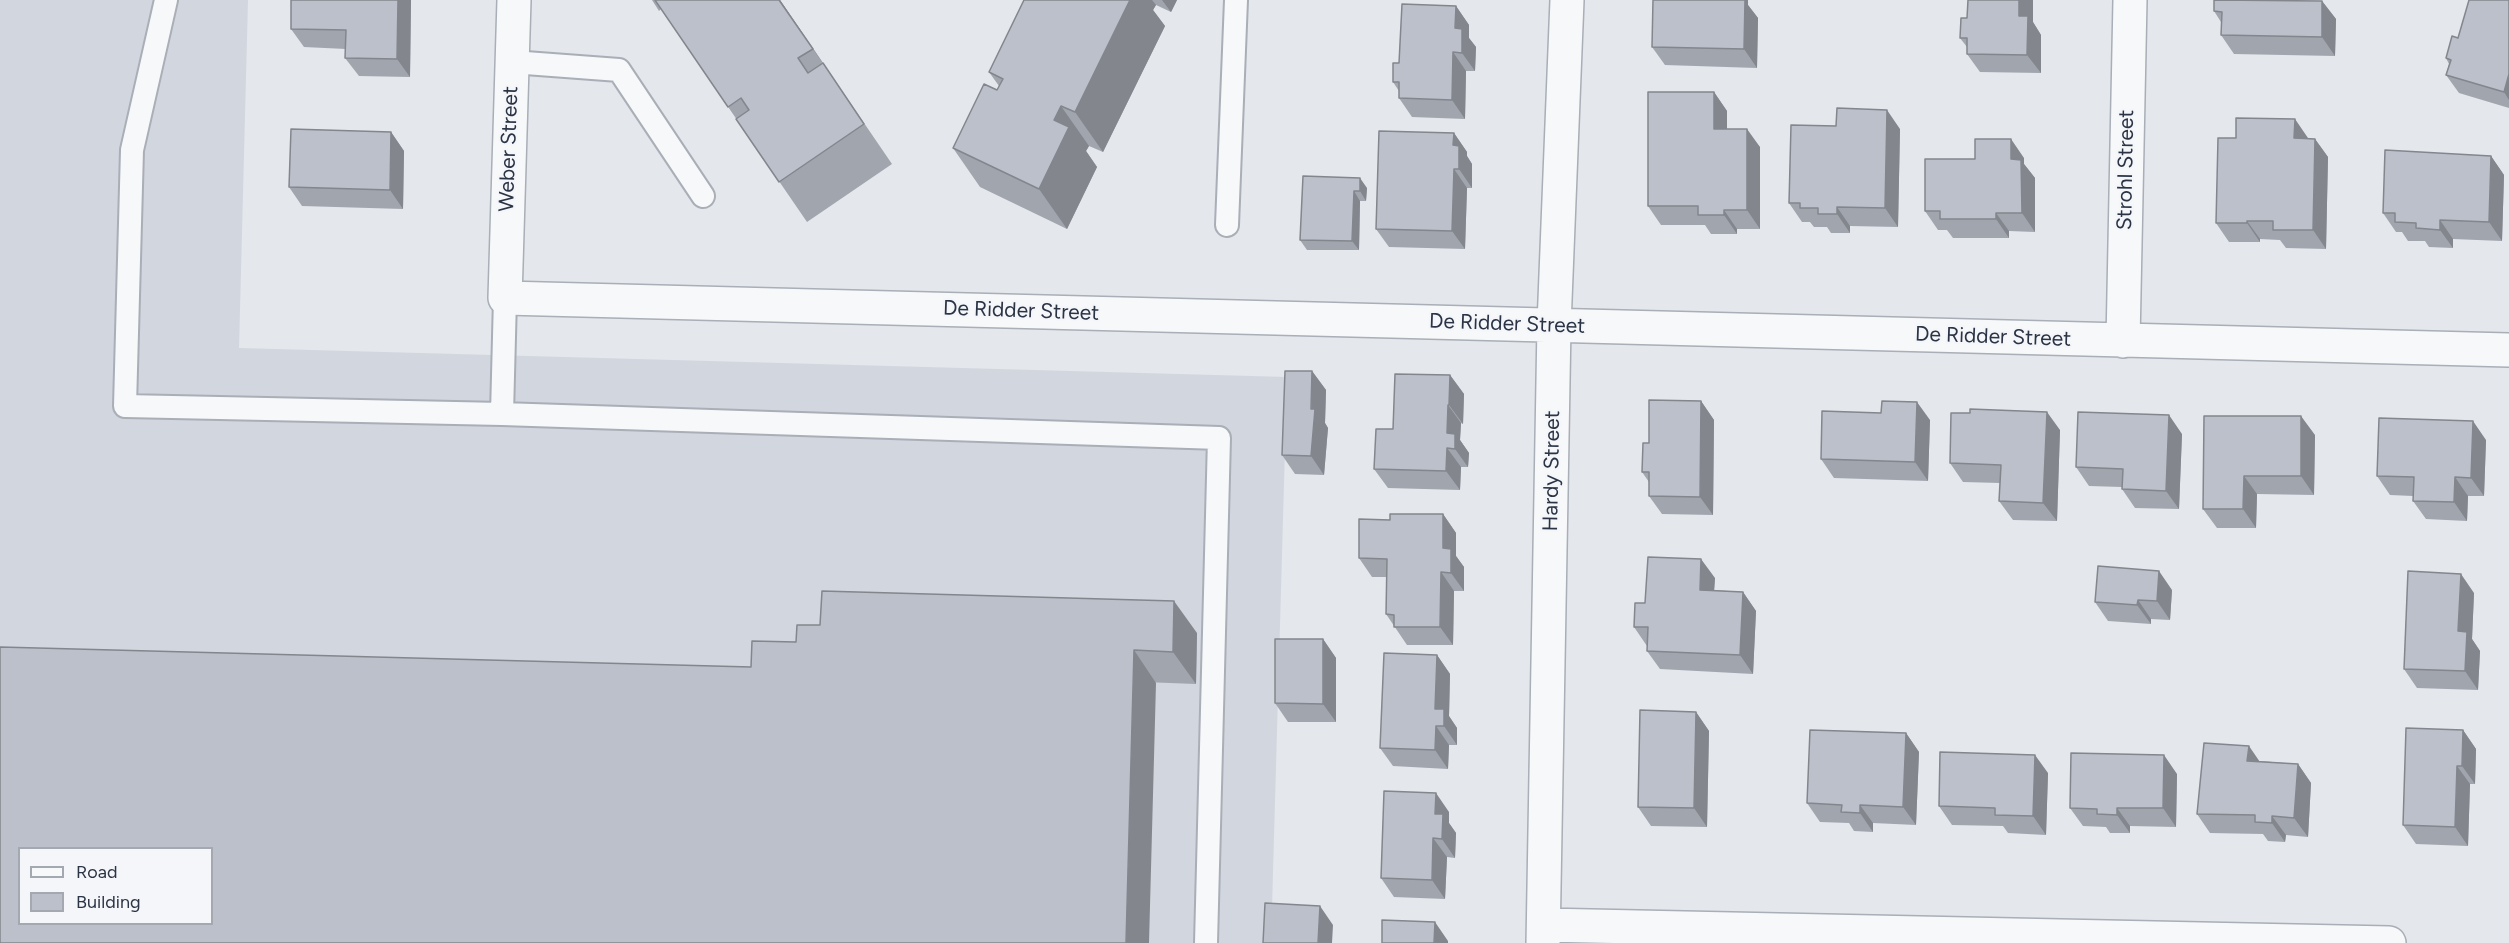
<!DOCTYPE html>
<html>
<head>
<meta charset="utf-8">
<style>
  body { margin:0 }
  #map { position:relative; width:2509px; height:943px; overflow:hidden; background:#e4e7ec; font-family:Figtree,sans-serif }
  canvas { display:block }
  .legend { position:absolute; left:18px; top:847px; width:195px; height:78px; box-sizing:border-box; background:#f4f6f9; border:2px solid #a4a8b1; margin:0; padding:8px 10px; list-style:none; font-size:18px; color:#2b3445 }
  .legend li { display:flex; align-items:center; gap:12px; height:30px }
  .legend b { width:30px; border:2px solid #a4a8b1 }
</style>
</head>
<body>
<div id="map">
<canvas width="2509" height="943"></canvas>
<ul class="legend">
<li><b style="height:8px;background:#f7f8fa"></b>Road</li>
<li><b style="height:16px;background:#bbc0ca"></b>Building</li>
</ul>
</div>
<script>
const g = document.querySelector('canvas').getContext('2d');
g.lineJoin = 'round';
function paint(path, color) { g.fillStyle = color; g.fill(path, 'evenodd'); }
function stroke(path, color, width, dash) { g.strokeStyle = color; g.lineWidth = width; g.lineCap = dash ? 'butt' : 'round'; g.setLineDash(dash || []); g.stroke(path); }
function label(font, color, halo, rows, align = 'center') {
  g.font = font + ' Figtree,sans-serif'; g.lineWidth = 4.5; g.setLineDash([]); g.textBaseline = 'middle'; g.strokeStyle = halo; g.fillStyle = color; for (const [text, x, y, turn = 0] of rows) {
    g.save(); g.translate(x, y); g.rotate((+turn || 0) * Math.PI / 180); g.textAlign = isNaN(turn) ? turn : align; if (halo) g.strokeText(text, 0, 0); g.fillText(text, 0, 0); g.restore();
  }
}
paint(new Path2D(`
  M0 0H248L239 348 1287 377 1271 943H0ZM20 848H212V924H20Z`), '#d2d6de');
const service = new Path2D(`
  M166 0 132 150 125 406 502 414
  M512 62 619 70 703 196
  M1227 225 1236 0
  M505 298 502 414 1219 438 1206 943`);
const minor = new Path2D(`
  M514 0 505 298 2509 350
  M2123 341 2130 0
  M1544 925 2389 943
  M1543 943 1554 325 1567 0`);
stroke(service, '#a9aeb7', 26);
stroke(minor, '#a9aeb7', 36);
stroke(service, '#f7f8fa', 22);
stroke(minor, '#f7f8fa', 33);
paint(new Path2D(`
  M291 0H411L410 77 359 76 345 58 346 49 304 47 291 29Z
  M652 0H780L892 164 807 222 661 9 659 11Z
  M1024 0H1177L1171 12 1156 5 1153 10 1165 26 1103 152 1089 146 1086 151 1097 167 1067 229 980 187 953 148 997 90 999 86 989 72Z
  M2033 0V22L2041 35V73L1980 72 1967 54V47L1960 38 1967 18Z
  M2509 0V108L2459 93 2446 75 2449 64 2446 58 2458 38Z
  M2322 1 2336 19 2335 56 2234 54 2221 35V22L2214 11Z
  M1748 5 1758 18 1757 68 1665 65 1652 47Z
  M1456 6 1469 25V38L1476 47 1475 71H1466L1465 119 1412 117 1399 98V91L1393 82 1399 63Z
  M1714 92 1727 111V129L1760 147V229H1737V234H1711L1705 225H1661L1648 206Z
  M1900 129 1898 227 1850 226V233H1831L1827 227H1814L1810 222H1802L1789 203Z
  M391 132 404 151 403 209 302 206 289 187Z
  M1454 133 1467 152V156L1472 164V188H1467L1465 249 1389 247 1376 229Z
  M2236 138 2315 139 2328 157 2326 249 2286 248 2280 240 2260 239V242H2229L2216 223Z
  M2491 156 2504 175 2502 241 2453 239V248L2429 247 2425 241H2408L2402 232H2396L2383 213Z
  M2024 158V164L2035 178V232L2009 231V238H1953L1947 230H1938L1925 211 1975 159Z
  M1303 176 1367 188 1366 201H1360L1359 250H1307L1300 240Z
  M1312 371 1326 390 1325 423 1328 428 1324 475 1295 474 1282 455Z
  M1450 375 1464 394 1463 424 1461 423 1460 440 1469 453 1468 467H1461L1460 490 1388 488 1374 469 1393 429Z
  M1701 401 1714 420 1713 515 1662 514 1649 496V482L1642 472 1649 443Z
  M1881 413 1930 420 1928 481 1834 478 1821 459Z
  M2204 416 2315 435 2314 495 2257 494 2256 528H2217L2203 509Z
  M2060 430 2057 521 2013 520 1999 501 2000 483 1963 482 1950 463Z
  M2182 434 2179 509 2135 508 2122 489V487L2089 486 2076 467Z
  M2486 440 2484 496H2468L2467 521 2426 519 2413 501V496L2390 495 2377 476Z
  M1443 514 1456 533V556L1464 567V591H1454L1453 645H1407L1386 614V577H1372L1359 558 1390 520Z
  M1715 578 1714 590 1743 592 1756 611 1753 674 1660 669 1647 651V646L1634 627 1645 603Z
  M2172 590 2170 620 2151 619V624L2108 621 2095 602Z
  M2474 593 2472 639 2480 651 2478 690 2417 688 2404 669Z
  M1197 633 1196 684 751 667 796 642Z
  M1323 639 1336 658V722H1288L1275 703Z
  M1437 655 1450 674 1449 716 1457 728V745H1449L1448 769 1393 766 1380 748Z
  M1696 712 1709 731 1707 827 1651 826 1638 807Z
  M2463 730 2476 749 2475 784H2470L2468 846 2416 844 2403 825Z
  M1906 733 1919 752 1916 825 1873 823V832L1854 831 1849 823 1820 822 1807 803Z
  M2260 761 2298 764 2311 783 2308 837 2286 835 2285 842 2268 841 2263 834 2210 833 2197 814Z
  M2048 773 2046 835 2008 833 2003 826 1952 825 1939 806Z
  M2177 774 2176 827 2130 826V833H2110L2106 827 2083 826 2070 808Z
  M1449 812V823L1456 833 1455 858 1447 857 1445 899 1394 897 1381 878Z`), '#a1a5ae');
paint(new Path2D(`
  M398 0H411L410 77 397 59Z
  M779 0H780L840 88 813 49Z
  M1130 0H1152L1156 5 1153 10 1165 26 1103 152 1075 112Z
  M1162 0H1177L1171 12Z
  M1735 0H1748V5L1758 18 1757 68 1744 49Z
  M2019 0H2033V22L2041 35V73L2027 55 2019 16Z
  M2322 1 2336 19 2335 56 2322 37Z
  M1456 6 1469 25V38L1476 47 1475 71 1462 53 1455 28Z
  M1453 52 1466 71 1465 119 1452 100Z
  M2509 74V100L2504 92Z
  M1714 92 1727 111V148L1714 129Z
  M1061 106 1089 146 1086 151 1097 167 1067 229 1039 189 1054 120Z
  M1887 110 1900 129 1898 227 1885 208Z
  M2295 119 2308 138V157L2294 138Z
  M1747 129 1760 147V229L1747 210Z
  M391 132 404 151 403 209 390 190Z
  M1454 133 1467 152V156L1472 164V188L1459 169 1453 145Z
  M2011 139 2024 158V164L2035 178V232L2022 213 2011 159Z
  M2315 139 2328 157 2326 249 2313 230Z
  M2491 156 2504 175 2502 241 2489 222Z
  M1454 169 1467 188 1465 249 1452 231Z
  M1360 178 1367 188 1366 201 1360 191Z
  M1354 191 1360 201 1359 250 1352 241Z
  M1837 207 1850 226V233L1837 214Z
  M1724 210 1737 229V234L1724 215Z
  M1996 213 2009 231V238L1996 219Z
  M2440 220 2453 239V248L2440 230Z
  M2247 221 2260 239V242L2247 223Z
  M1312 371 1326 390 1325 423 1328 428 1324 475 1311 456Z
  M1450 375 1464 394 1463 424 1449 405Z
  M1701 401 1714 420 1713 515 1700 497Z
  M1917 402 1930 420 1928 481 1915 462Z
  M1448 405 1461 423 1460 440 1469 453 1468 467 1455 449 1447 433Z
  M2047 412 2060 430 2057 521 2043 503Z
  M2169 415 2182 434 2179 509 2166 491Z
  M2301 416 2315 435 2314 495 2301 476Z
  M2473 421 2486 440 2484 496 2471 478Z
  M1447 448 1461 467 1460 490 1446 471Z
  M2244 476 2257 494 2256 528 2243 509Z
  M2455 477 2468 496 2467 521 2454 502Z
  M1443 514 1456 533V556L1464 567V591L1451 573 1443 548Z
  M1701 559 1715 578 1713 608 1700 590Z
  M2159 571 2172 590 2170 620 2157 601Z
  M1441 572 1454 591 1453 645 1440 627Z
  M2461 574 2474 593 2472 639 2480 651 2478 690 2465 671 2458 631Z
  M1743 592 1756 611 1753 674 1740 655Z
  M2138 600 2151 619V624L2137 605Z
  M1174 601 1197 633 1196 684 1173 652Z
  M1323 639 1336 658V722L1323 704Z
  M1134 650 1156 683 1149 943H1126Z
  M1437 655 1450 674 1449 716 1457 728V745L1444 726 1435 709Z
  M1696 712 1709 731 1707 827 1694 808Z
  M1436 726 1449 745 1448 769 1435 750Z
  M2463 730 2476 749 2475 784 2462 766Z
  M1906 733 1919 752 1916 825 1903 807Z
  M2249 746 2262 765 2247 761Z
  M2035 755 2048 773 2046 835 2033 816Z
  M2164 755 2177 774 2176 827 2163 808Z
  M2298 764 2311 783 2308 837 2294 818Z
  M2457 766 2470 784 2468 846 2455 827Z
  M1436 793 1449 812V823L1456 833 1455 858 1442 839 1435 814Z
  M1860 805 1873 823V832L1860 813Z
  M2117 808 2130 826V833L2117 815Z
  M2272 816 2286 835 2285 842 2272 823Z
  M1433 838 1447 857 1445 899 1432 880Z
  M1320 906 1333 925 1332 943H1318Z
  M1435 922 1448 941V943H1434Z`), '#83868d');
const building = new Path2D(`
  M291 0H398L397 59 345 58 346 30 291 29Z
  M655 0H779L813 49 798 58 808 73 823 63 864 124 779 182 736 119 749 110 741 98 728 107Z
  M1024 0H1130L1075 112 1061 106 1054 120 1069 127 1039 189 953 148 984 84 997 90 1003 79 989 72Z
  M1653 0H1745L1744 49 1652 47Z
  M1968 0H2019V16H2028L2027 55 1967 54V38H1960L1961 18H1967Z
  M2214 0 2322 1V37L2221 35 2222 12 2214 11Z
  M2469 0H2509V74L2504 92 2446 75 2451 60 2446 58 2452 36 2458 38Z
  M1402 4 1456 6 1455 28 1462 29V53L1453 52 1452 100 1399 98V82H1393V63H1399Z
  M1648 92H1714V129H1747V210H1724V215H1698V206H1648Z
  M1837 108 1887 110 1885 208 1837 207V214H1818V208H1800V203H1789L1791 125 1836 126Z
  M2236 118 2295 119 2294 138 2315 139 2313 230H2273V221H2247V223H2216L2218 138H2236Z
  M291 129 391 132 390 190 289 187Z
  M1379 131 1454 133 1453 145 1459 146V169H1454L1452 231 1376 229Z
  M1975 139H2011V159L2021 160 2022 213H1996V219H1940V211H1925V159H1975Z
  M2385 150 2491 156 2489 222 2440 220V230L2416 228V223L2395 222V213H2383Z
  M1303 176 1360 178V191H1354L1352 241 1300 240Z
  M1285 371H1312L1311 409H1315L1311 456 1282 455Z
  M1395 374 1450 375 1449 405H1448L1447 433 1455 434V449L1447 448 1446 471 1374 469 1376 429H1393Z
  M1649 400 1701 401 1700 497 1649 496V472H1642L1643 443H1649Z
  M1882 401 1917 402 1915 462 1821 459 1822 411 1881 413Z
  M1970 409 2047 412 2043 503 1999 501 2001 465 1950 463 1951 413H1970Z
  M2078 412 2169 415 2166 491 2122 489 2123 469 2076 467Z
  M2204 416H2301V476H2244L2243 509H2203Z
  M2379 418 2473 421 2471 478 2455 477 2454 502 2413 501 2414 477 2377 476Z
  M1390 514H1443V548L1451 549V573L1441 572 1440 627H1394V615L1386 614 1387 559 1359 558V519L1390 520Z
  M1648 557 1701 559 1700 590 1743 592 1740 655 1647 651 1648 627H1634L1635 603H1645Z
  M2098 566 2159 571 2157 601 2138 600 2137 605 2095 602Z
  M2408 571 2461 574 2458 631 2467 632 2465 671 2404 669Z
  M822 591 1174 601 1173 652 1134 650 1126 943H0V647L751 667 752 641 796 642 797 625H820ZM20 849H212V924H20Z
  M1275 639H1323V704L1275 703Z
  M1384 653 1437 655 1435 709H1444V726H1436L1435 750 1380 748Z
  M1640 710 1696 712 1694 808 1638 807Z
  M2406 728 2463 730 2462 766H2457L2455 827 2403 825Z
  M1810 730 1906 733 1903 807 1860 805V813L1841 812 1842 805 1807 803Z
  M2204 743 2249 746 2247 761 2298 764 2294 818 2272 816V823L2255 822V815L2197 814Z
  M1940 752 2035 755 2033 816 1995 815V808L1939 806Z
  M2071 753 2164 755 2163 808H2117V815L2097 814V809L2070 808Z
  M1384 791 1436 793 1435 814H1443L1442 839 1433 838 1432 880 1381 878Z
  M1265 903 1320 906 1318 943H1263Z
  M1382 920 1435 922 1434 943H1382Z`);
paint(building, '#bbc0ca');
stroke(building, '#83868d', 1.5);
label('21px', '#2b3445', '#f4f6f9', [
  ["Weber Street",509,149,-88],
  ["Strohl Street",2126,170,-89],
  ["De Ridder Street",1021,311,2],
  ["De Ridder Street",1507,324,2],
  ["De Ridder Street",1993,337,2],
  ["Hardy Street",1552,471,-89]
]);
</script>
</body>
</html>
